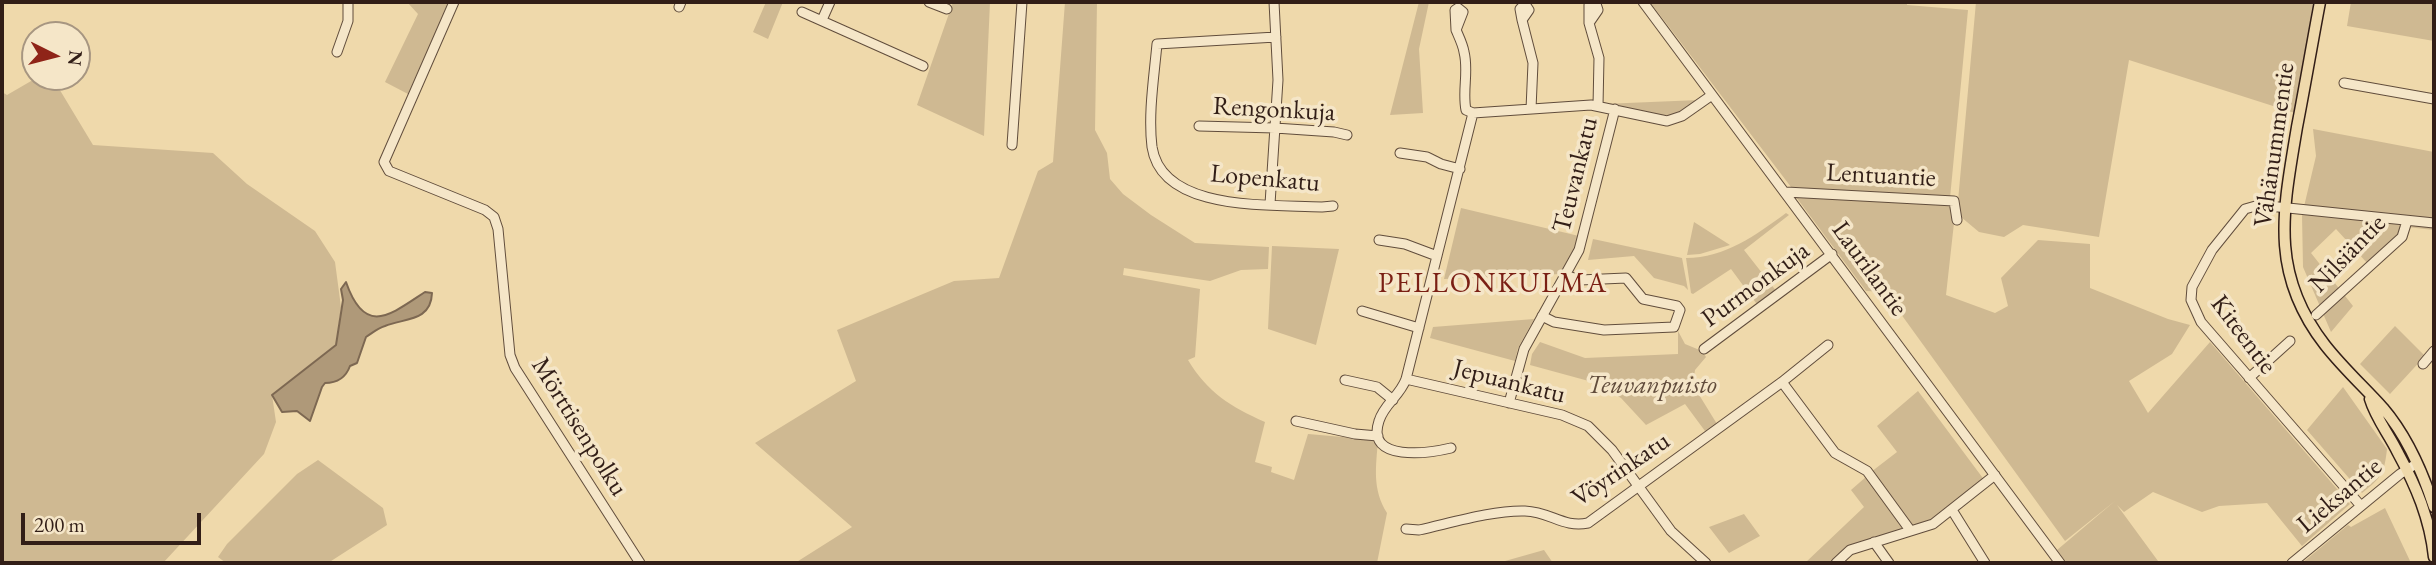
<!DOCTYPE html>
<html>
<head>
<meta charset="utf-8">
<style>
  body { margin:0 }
  #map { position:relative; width:2436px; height:565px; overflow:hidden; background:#efd9ab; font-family:"EB Garamond",serif }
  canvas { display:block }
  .frame { position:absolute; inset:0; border:4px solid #321e17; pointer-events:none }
  .north { position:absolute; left:21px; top:21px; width:70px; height:70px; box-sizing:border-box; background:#f5e6c8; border:2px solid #a79681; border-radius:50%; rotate:96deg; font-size:19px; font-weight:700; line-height:28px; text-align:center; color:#321e17 }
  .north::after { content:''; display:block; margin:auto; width:24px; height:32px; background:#8f2418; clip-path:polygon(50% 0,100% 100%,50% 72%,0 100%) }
  .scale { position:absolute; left:21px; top:513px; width:180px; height:32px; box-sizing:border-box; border:4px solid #321e17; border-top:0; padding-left:9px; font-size:21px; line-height:24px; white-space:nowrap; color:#321e17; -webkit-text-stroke:5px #f5e6c8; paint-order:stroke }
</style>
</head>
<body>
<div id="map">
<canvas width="2436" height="565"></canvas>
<div class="frame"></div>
<div class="north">N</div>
<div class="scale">200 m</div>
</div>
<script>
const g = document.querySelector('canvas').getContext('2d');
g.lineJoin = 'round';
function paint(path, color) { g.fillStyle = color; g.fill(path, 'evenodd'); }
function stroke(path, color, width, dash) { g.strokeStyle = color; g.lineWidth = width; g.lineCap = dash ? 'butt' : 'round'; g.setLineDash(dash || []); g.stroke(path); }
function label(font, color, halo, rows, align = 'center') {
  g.font = font + ' "EB Garamond",serif'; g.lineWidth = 7; g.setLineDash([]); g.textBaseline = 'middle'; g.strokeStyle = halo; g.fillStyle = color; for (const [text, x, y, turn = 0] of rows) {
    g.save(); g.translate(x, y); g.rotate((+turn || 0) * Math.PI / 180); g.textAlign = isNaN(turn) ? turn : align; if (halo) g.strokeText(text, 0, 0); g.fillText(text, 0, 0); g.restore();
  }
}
paint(new Path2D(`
  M407 2H449L408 94 385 82 418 14Z
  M766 2H783L768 39 753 32Z
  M953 2H990L984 136 917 105Z
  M1065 2H1097L1095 130 1107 153 1110 179 1123 194 1151 215 1195 243 1269 247 1268 269 1241 270 1210 281 1124 268 1123 275 1200 289 1195 357 1188 360C1207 392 1231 407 1265 422L1255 462 1272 467 1271 472 1294 480 1308 434 1378 440C1376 467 1372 489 1387 513L1377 563H795L852 527 755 443 856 381 837 330 954 281 999 278 1038 171 1053 162Z
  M1419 2H1429L1419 49 1423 113 1390 115Z
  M1650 2H1907V5L1968 10 1950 198 1791 187Z
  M1976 2H2315L2295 113 2129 60 2099 237 2023 225 2004 237 1979 232 1961 217 1958 201Z
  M2351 2H2434V41L2347 26Z
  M38 77H52L93 145 213 153 247 184 315 231 335 262 341 307 336 345 272 395 276 422 264 454 163 563H2V92L7 95Z
  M1699 100 1681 113 1667 118 1603 104Z
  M2313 129 2434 152V230L2407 227 2368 264 2336 229 2311 253 2353 306 2331 332 2303 267 2302 215 2316 156Z
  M1796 197 1949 204 1954 223 1946 295 1995 313 2008 306 2001 278 2038 240 2090 244V288L2168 319 2190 325 2172 354 2129 381 2148 413 2210 342 2350 504 2302 546 2267 503 2219 506 2202 512 2153 492 2124 512 2117 505 2158 561 2156 563H2067L2057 550 2115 501 2065 541 1885 292 1866 291Z
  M1461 208 1579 236 1576 248 1561 274 1444 279Z
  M1786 213 1789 215 1744 250 1777 292 1759 307 1731 269 1693 294 1691 293 1686 258C1725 258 1756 235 1786 213Z
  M1694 222 1730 245 1700 254 1687 255Z
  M1593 239 1682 258 1688 290 1684 286 1654 278 1634 256 1588 260Z
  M1272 246 1339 249 1316 345 1268 329Z
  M1534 319 1518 348 1515 361 1430 338 1433 327Z
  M2395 326 2425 356 2390 394 2360 364Z
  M1678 331 1685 344 1702 351 1706 357 1695 370 1693 385 1717 424 1705 431 1685 404 1646 425 1621 398 1596 383 1530 365 1532 354 1540 342 1585 358 1678 354Z
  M2343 387 2387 449C2384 474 2382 477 2362 493L2307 430Z
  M1918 391 1985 481 1931 522 1911 528 1871 472 1897 452 1877 426Z
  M318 460 383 508 387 525 328 563H226L218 557 227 544 297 474Z
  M1867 476 1905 528 1849 547 1831 563H1805L1864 507 1851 490Z
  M2385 508 2411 563H2302L2348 525 2351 527Z
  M1744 514 1760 536 1729 553 1709 527Z
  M1544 550 1553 563H1498Z`), '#cfb992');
const water = new Path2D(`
  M346 282C365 337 390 315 425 292L432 293C431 322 404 318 385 326 378 328 372 333 366 337L357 363 350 366C346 377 338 383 325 383L322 387 310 421 297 411 282 412 272 395 336 345 343 300 341 289Z`);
paint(water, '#af9979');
stroke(water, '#7d6852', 2);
const minor = new Path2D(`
  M454 2 384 162 389 171 485 210 494 217 498 229 510 355 515 368 640 563
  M929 2 947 9
  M1643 2 2060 563
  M679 7 681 2
  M802 12 923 66
  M822 20 830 2
  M1522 20 1520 9 1525 4 1529 10 1522 20 1533 63 1531 109
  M1589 23V5L1596 4 1598 10 1589 23 1599 58 1598 106
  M1456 30 1455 10 1458 8 1463 12 1456 30C1459 37 1463 45 1464 52 1469 71 1462 91 1466 110L1473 113
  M1276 37 1157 44C1154 77 1148 114 1152 147 1162 213 1273 204 1322 207L1333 206
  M337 52 348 21V2
  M2344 83 2434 99
  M1199 126 1275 128 1334 132 1347 135
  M1012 145 1022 2
  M1400 153 1427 157 1441 164 1460 169
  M1786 192 1954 201 1957 220
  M1270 204 1278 80 1274 2
  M1379 240 1405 244 1437 256
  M1362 311 1419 328
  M2316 315 2402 237 2407 221
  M1542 316 1554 322 1604 330 1674 327 1680 310 1677 306 1643 299 1626 278 1580 280 1565 275
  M1704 349 1832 254
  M2423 364 2434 351
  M2249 378 2290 341
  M1406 379 1562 415 1588 426 1612 450 1671 531 1706 563
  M1345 380 1377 387 1393 400
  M1782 382 1835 453 1867 471 1910 530
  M1509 403 1524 349 1579 250 1615 109
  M1296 421 1355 434 1378 436
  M1451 448C1430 453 1365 463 1379 421 1384 404 1400 396 1406 379L1473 113 1591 105 1667 121 1682 116 1712 95
  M2361 506 2201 322 2191 300 2192 287 2212 250 2245 209 2259 205 2434 223
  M1952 510 1985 563
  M1406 529 1419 530C1451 523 1493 510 1525 511 1551 512 1563 528 1588 523L1782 382 1828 345
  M1874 542 1889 563
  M1836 563 1850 550 1933 524 1995 475
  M2292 563 2400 474 2416 464`);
const major = new Path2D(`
  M2320 2C2312 44 2305 86 2297 127 2283 211 2269 273 2325 345 2343 368 2364 387 2383 408 2406 435 2423 473 2434 507
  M2370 399C2376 419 2389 434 2398 453 2416 486 2430 519 2434 557`);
stroke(minor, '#614d3c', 11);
stroke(major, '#321e17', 13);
stroke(minor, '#f5e6c8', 9);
stroke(major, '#efd9ab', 10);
label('26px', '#321e17', '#f5e6c8', [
  ["Rengonkuja",1274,110,3],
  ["Vähänummentie",2275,145,-82],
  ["Teuvankatu",1576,175,-76],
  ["Lentuantie",1881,176,3],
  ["Lopenkatu",1265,179,5],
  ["Nilsiäntie",2348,254,-46],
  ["Laurilantie",1869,269,54],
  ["Purmonkuja",1756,285,-36],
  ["Kiteentie",2243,335,53],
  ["Jepuankatu",1509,382,14],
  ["Mörttisenpolku",579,427,58],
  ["Vöyrinkatu",1621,470,-34],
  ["Lieksantie",2340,496,-40]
]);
label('italic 26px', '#614c3c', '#f5e6c8', [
  ["Teuvanpuisto",1652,386]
]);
g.letterSpacing = '2px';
label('28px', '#7a1f14', '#f5e6c8', [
  ["PELLONKULMA",1493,284]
]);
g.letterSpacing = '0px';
</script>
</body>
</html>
